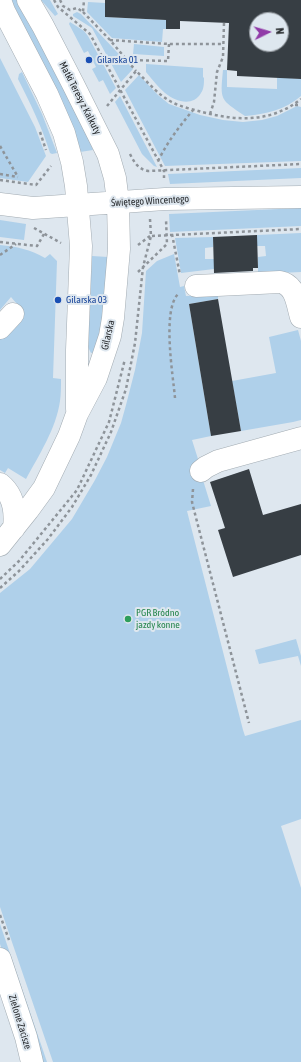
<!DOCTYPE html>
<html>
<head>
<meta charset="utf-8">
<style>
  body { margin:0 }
  #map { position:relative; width:301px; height:1062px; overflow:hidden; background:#dee7ef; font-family:"Asap Condensed",sans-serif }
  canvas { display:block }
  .north { position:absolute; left:249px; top:12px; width:40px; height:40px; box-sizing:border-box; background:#dee7ef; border:1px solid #969ca2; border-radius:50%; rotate:85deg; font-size:11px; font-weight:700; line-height:16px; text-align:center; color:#292c2f }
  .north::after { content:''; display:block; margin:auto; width:14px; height:18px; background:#913ba8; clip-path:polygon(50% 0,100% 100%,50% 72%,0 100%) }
</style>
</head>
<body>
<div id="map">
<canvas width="301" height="1062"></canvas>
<div class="north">N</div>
</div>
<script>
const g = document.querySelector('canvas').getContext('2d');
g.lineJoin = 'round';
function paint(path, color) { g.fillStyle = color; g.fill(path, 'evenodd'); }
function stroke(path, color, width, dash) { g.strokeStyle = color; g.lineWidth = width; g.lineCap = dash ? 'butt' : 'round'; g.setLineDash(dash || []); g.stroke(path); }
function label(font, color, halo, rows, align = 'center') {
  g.font = font + ' "Asap Condensed",sans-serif'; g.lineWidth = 4; g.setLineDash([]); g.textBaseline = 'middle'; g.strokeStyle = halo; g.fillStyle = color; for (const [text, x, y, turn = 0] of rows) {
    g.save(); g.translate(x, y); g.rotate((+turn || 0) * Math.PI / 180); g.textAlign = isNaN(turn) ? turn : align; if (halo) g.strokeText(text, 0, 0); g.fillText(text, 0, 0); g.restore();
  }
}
paint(new Path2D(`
  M11 0H21L80 114 93 150 80 152 47 73Z
  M41 0H50L58 14 55 16Z
  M88 2 105 3V17L166 20V29H163L162 42 112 38 87 12Z
  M77 12 81 14 133 69 121 82 92 28 73 16V14Z
  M70 22 84 31 88 36 116 88 110 94 103 80 99 82 92 69 96 67 88 51 84 53 69 24Z
  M134 44 164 47V56L133 54Z
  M0 58 35 127 46 156 28 182 0 178Z
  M146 64 203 68V77L204 78C204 83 204 89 201 93 193 107 176 102 165 93 158 87 152 79 146 72Z
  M223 70H227V87L277 89V77L301 79V96C285 110 266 114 245 116 220 99 220 101 223 70Z
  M22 72 42 114 57 153 52 154 50 153C42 127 30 103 18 79L19 74Z
  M139 75 158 95 169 104 200 115 223 120 243 122 262 120 277 116 297 106 301 107V161L165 166 125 90Z
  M120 96 157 167 154 166 142 154 115 102Z
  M301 168V178L170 184 168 174Z
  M301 208V226L170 232 169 214Z
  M0 220 26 224 24 240 0 237Z
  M301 233V272L258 274V257L266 256 265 246H257V235Z
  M213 237V247L205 248V259H214V269L181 273 175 238Z
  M0 245C17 247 30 249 45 258L50 254 57 261 53 378 61 379C61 386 61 394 60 401 56 429 39 455 26 479L8 468 5 473 0 470V337L22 310 11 297 0 310Z
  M174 254 180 287 184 286 186 296 218 295V299L189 304 211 436 192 440 198 459V464L211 506 187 511 243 730 245 736 301 720V819L281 826 301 888V1062H53L0 907V593L30 569 72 519 95 480 107 457 121 423 126 405 135 370 142 333 146 271 157 261Z
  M92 256 108 257 104 306 97 350 95 352 91 353 88 347Z
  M298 330 301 341V420L293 422 241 431 232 381 276 373 269 337Z
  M296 639 301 656V666L298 656 259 664 255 650Z
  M0 924 47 1062H40L0 944Z`), '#afd0ea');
paint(new Path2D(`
  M105 0H301V79L237 76V71L227 70 229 23 180 21V29H166V20L105 17ZM257 20H281V44H257Z
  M257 235 258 268H253V271L214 273 213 237Z
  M218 299 241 431 211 436 189 304Z
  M249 469 263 515 301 504V555L233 577 218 530 225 528 210 482Z`), '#373e44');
const minor = new Path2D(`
  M0 0 4 11 47 94 64 133 72 162 76 186 81 246 77 350V409
  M0 204 33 208 165 199 301 197
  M196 286 280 282C296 285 297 304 301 317
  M0 328 13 314
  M201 471 206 467 218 461 301 438
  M0 484C14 495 16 511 14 528
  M0 545 28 510 44 488 69 436 77 414 96 378 110 336 113 318 119 249 118 202 115 178 108 154 73 84 43 26 28 0
  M0 959 26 1037 32 1062`);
stroke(minor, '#a2abb2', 23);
stroke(new Path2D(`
  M54 0 58 7 90 34 164 171V178
  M60 0 63 6 70 10 77 8 83 12 84 0
  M83 12 110 40 136 71
  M110 40 169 44H223
  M128 60 168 61 169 44
  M295 105H301
  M107 106 136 71C147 81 157 94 170 101 180 107 192 109 202 112 237 121 271 123 301 99
  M210 114 214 102 217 72 223 57 224 23
  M40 132 46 150
  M0 146 18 177
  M130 154C134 162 138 169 148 171L301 164
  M158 161C168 141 179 127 193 110
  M0 174 18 177
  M0 180 36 185 51 166
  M150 219 151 236 301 229
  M34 228 61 243
  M172 234 180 275
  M0 242 37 246 44 234
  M138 245 150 236
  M0 255 16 244
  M138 272 167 244 166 219
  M175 398C173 375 162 311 178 294
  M193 489 192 502 194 510 249 723
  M0 579 19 561 77 490 109 422 125 359
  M0 588 19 571 48 539 72 507 91 475 111 432 126 389 135 343 143 267 151 236
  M0 915 9 940`), '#8e949a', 2.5, [3, 3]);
stroke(minor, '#fff', 22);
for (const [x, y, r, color] of [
  [89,60,4,"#1a4fb4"],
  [58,300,4,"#1a4fb4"],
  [128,619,4,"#2e9e5b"]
]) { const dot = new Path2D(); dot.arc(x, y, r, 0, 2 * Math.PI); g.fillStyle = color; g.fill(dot); stroke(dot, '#dee7ef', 1.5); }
label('10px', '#164399', '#dee7ef', [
  ["Gilarska 01",97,60],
  ["Gilarska 03",66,300]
], 'left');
label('10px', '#292c2f', '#dee7ef', [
  ["Matki Teresy z Kalkuty",80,98,63],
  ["Świętego Wincentego",150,201,-3],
  ["Gilarska",108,335,-77],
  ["Zielone Zacisze",20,1022,73]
]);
label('10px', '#27864d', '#dee7ef', [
  ["PGR Bródno",136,613],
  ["jazdy konne",136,625]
], 'left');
</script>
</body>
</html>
